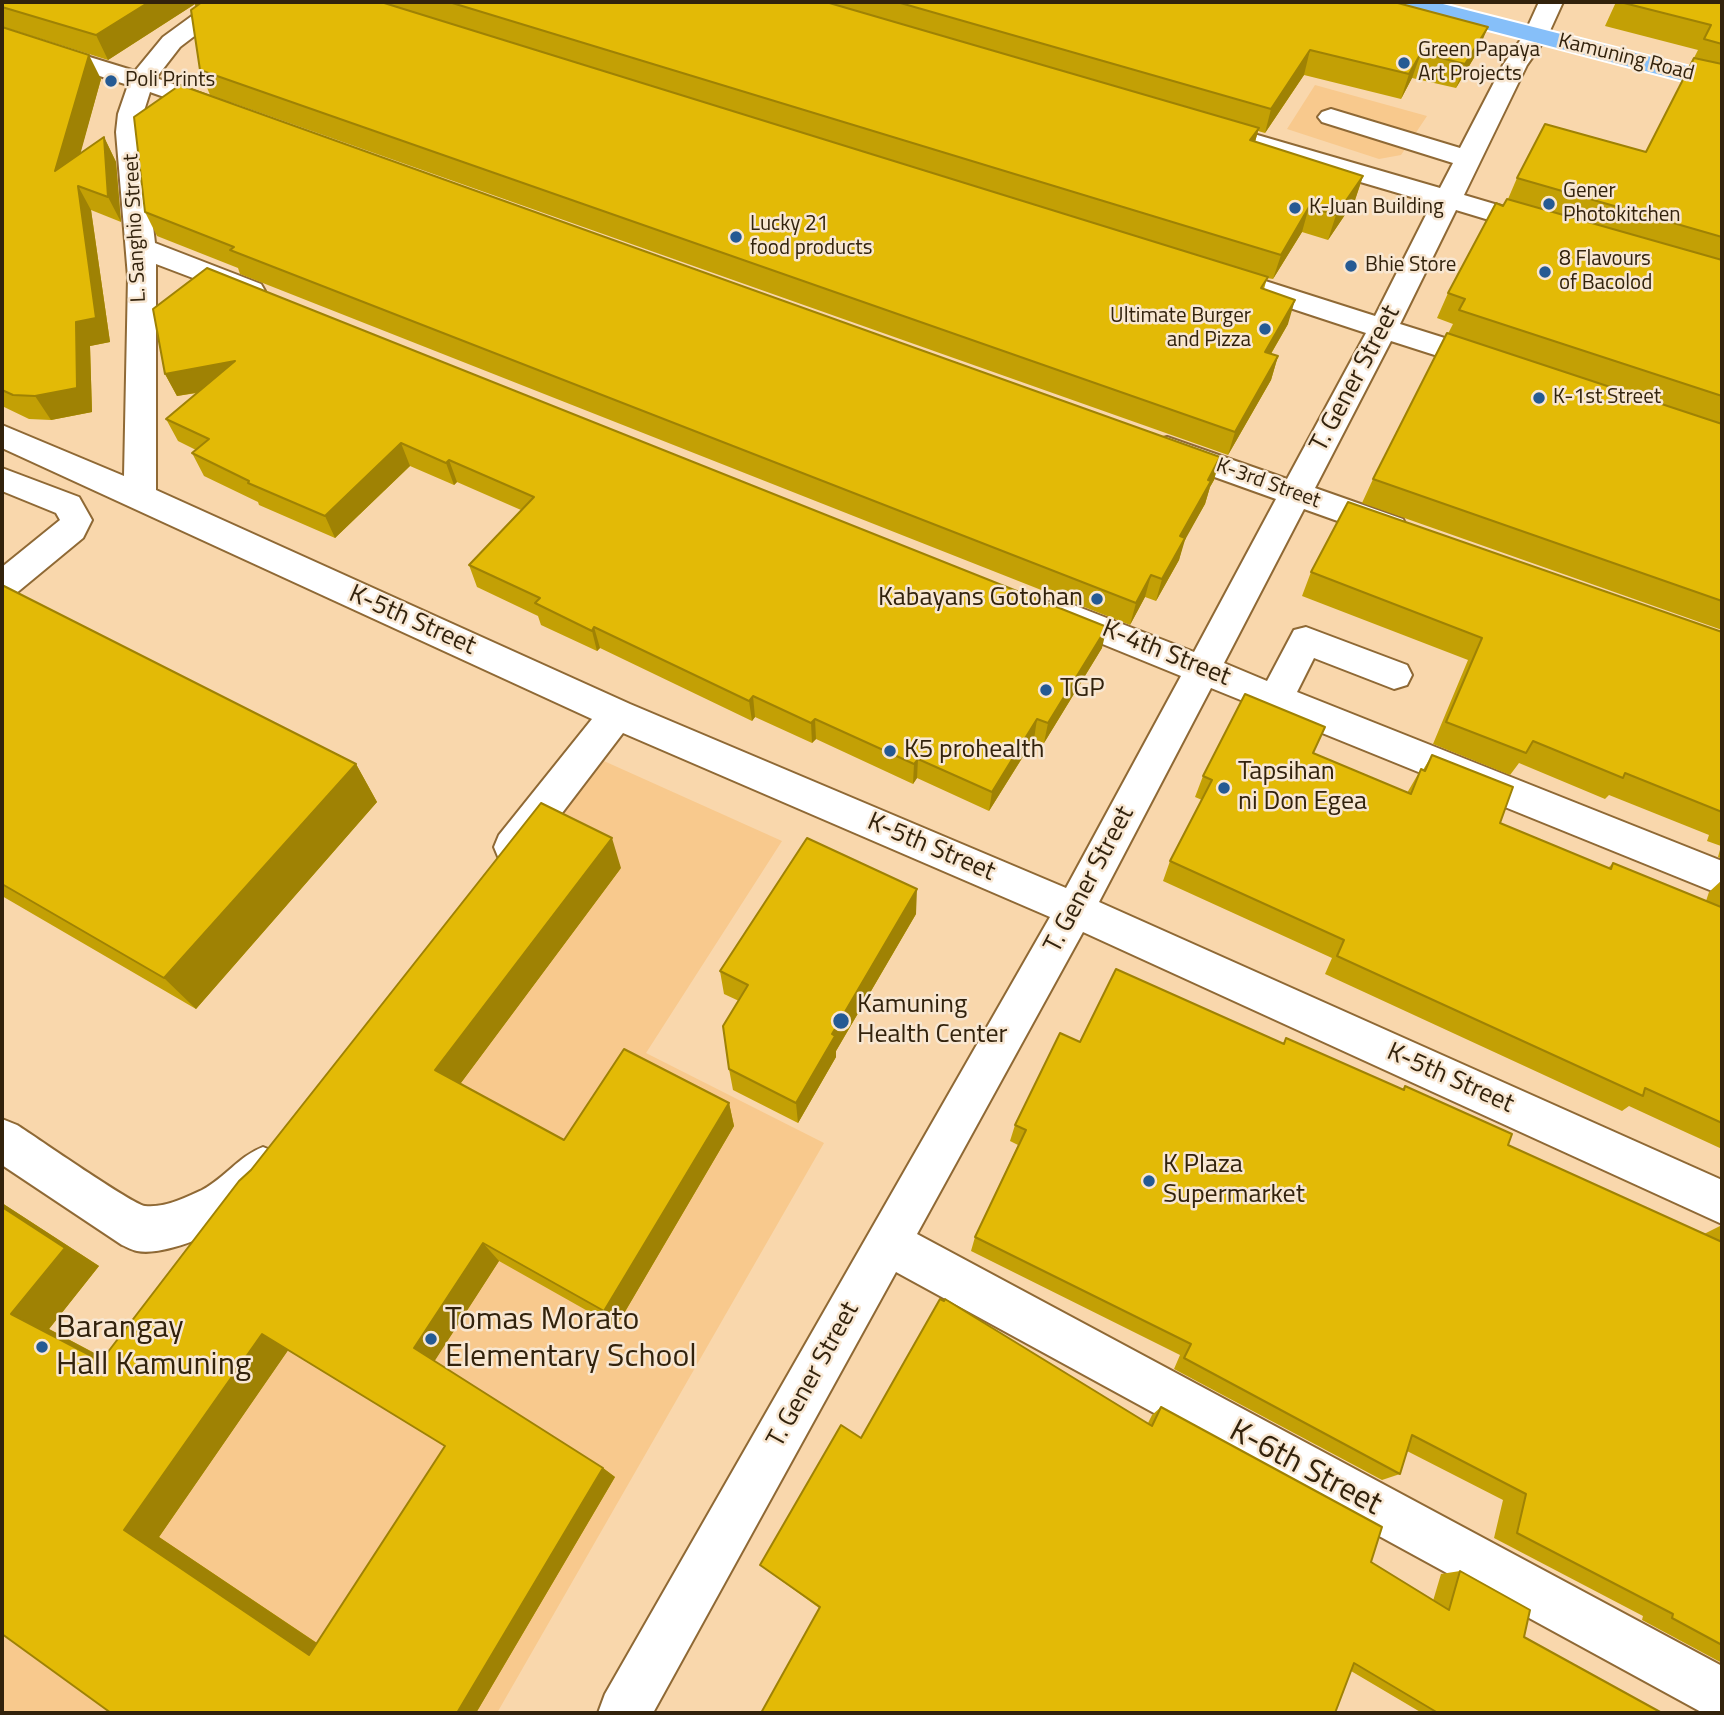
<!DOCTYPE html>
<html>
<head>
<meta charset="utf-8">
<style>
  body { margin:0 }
  #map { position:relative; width:1724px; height:1715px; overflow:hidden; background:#f9d7ac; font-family:"Titillium Web",sans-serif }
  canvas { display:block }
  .frame { position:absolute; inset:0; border:4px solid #32220c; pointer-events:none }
</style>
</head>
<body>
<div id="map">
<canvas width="1724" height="1715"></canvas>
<div class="frame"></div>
</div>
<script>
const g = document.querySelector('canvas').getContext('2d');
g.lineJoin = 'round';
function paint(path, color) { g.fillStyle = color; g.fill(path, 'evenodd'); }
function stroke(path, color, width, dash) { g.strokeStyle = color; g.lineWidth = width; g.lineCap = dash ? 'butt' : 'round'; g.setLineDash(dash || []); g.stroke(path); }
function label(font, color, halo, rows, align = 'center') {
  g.font = font + ' "Titillium Web",sans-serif'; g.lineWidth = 5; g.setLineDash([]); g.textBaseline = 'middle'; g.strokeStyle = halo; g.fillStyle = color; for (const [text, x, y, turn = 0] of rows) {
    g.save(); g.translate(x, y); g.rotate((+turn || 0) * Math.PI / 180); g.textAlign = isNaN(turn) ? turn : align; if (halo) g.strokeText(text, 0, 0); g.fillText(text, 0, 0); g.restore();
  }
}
paint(new Path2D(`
  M1315 85 1427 116 1401 155 1379 159 1287 129Z
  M595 757 782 841 646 1053 824 1143 497 1713H2V1535Z`), '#f8c98d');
const minor = new Path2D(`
  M211 2H239L180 47 156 78 230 104 234 109 230 114 221 117 150 92 143 114 142 132 155 243 261 284 265 291 261 298 251 300 156 264V490L630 704 1066 888 1181 676 1046 621 1041 612 1046 603 1058 599 1194 652 1276 499 1156 456 1151 448 1156 440 1167 437 1287 479 1366 333 1205 280 1201 274 1205 268 1215 265 1375 316 1432 203 1238 146 1234 140 1238 134 1247 132 1440 188 1453 163 1322 122 1318 117 1322 112 1331 109 1460 148 1503 65 1524 35 1539 2H1563L1548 35 1527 65 1464 195 1552 221 1556 227 1552 233 1542 236 1456 210 1400 324 1502 356 1506 363 1502 370 1491 373 1391 341 1315 488 1403 519 1407 528 1403 537 1391 540 1304 509 1224 663 1267 681 1294 630 1306 627 1407 665 1412 675 1407 685 1394 689 1314 658 1297 692 1722 861V895L1211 688 1099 902 1722 1180V1224L1083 932 917 1234 1722 1666V1713H1703L896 1272 653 1713H598L605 1694 1050 917 623 733 527 859 513 863 499 859 494 847 499 835 592 719 2 448V425L124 476 128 277 116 132 118 114 128 85 2 45V30L135 71 163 37Z
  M2 468 79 497 92 520 83 538 14 595 2 599V567L60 520 56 513 2 491Z
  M2 1119 17 1125C36 1137 133 1205 145 1206 165 1208 185 1198 202 1190 225 1178 239 1156 263 1147L278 1153 285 1168C278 1185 266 1198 252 1210 231 1228 165 1257 137 1251 132 1250 127 1247 122 1245L2 1165Z`);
const major = new Path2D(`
  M1396 2H1435L1722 75V91L1400 7Z`);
stroke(minor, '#8f6935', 4);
stroke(major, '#fff', 4);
paint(minor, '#fff');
paint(major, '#86bff9');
paint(new Path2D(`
  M2 2H1394L1478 51 1456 88 1412 78 1401 99 1304 75 1265 133 1258 131 1255 142 1363 176 1355 200 1328 240 1302 232 1273 279 1267 278 1264 289 1288 324 1271 354 1278 356 1271 380 1228 455 210 95 200 70 195 4 108 60 3 27 101 79 80 153 104 137 116 162 121 222 91 210 110 342 90 346 92 412 51 420 29 419 2 406Z
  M1616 2H1722V630L1362 503 1373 479 1453 324 1437 318 1448 293 1508 199 1517 178 1646 152 1698 50 1605 26Z
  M145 212 1220 457 1214 480 1210 487 1205 504 1184 540 1179 560 1156 601 1145 597 1130 625 240 274 238 268 157 236Z
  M165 374 1102 648 1044 743 1034 739 989 811 917 778 913 784 816 739 812 743 755 717 752 721 600 648 597 651 541 625 538 616 477 587 469 565 521 510 457 482 454 485 410 466 335 538 259 505 258 502 204 476 192 453 196 450 178 441 166 419 197 393 177 396Z
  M1311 572 1722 632V859L1718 857 1721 846 1707 841 1709 835 1609 795 1605 799 1519 763 1510 775 1433 744 1468 660 1302 596Z
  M2 585 356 764 377 802 196 1009 2 896Z
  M1313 753 1407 793 1421 769 1423 770 1432 755 1500 823 1608 868 1613 863 1706 901 1709 892 1722 880V1149L1629 1106 1622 1111 1325 974 1332 958 1163 881 1170 861 1202 800 1195 797 1203 776Z
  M621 868 460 1084 564 1140 729 1103 734 1126 616 1327 499 1261 434 1361 603 1468 615 1477 476 1713H111L2 1203 99 1266 49 1329 104 1358ZM288 1350 445 1446 317 1643 159 1537Z
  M916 914 836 1051V1057L798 1123 733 1090 729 1069 739 1001 724 994 720 971Z
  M1286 1038 1402 1089 1405 1086 1508 1145 1704 1234 1722 1225V1663L1642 1620 1643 1616 1494 1538 1503 1500 1407 1451 1400 1474 1382 1480 1174 1369 1180 1355 971 1251 975 1237 1018 1145 1010 1141 1015 1125 1283 1043Z
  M1161 1407 1371 1562 1433 1601 1441 1574 1460 1571 1524 1637 1662 1713H1422L1351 1671 819 1608 760 1565 861 1438 1148 1423 1152 1415Z`), '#c3a005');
paint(new Path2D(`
  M149 2H208L197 9 195 4 108 60 96 35Z
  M1488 27 1478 51 1456 88 1465 64Z
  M1310 50 1304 75 1265 133 1271 109Z
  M1421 53 1412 78 1401 99 1409 74Z
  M89 55 101 79 69 195 55 171Z
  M1259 128 1252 152 1250 140Z
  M104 137 116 162 121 222 108 197Z
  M1363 176 1355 200 1328 240 1336 215Z
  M78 186 91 210 110 342 90 346 92 412 51 420 35 396Z
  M1309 207 1302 232 1273 279 1281 255Z
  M1295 300 1288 324 1258 376 1265 352Z
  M1278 356 1271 380 1228 455 1235 432Z
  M235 361 246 384 177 396 165 374Z
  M401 443 410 466 335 538 325 516Z
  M1220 457 1214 480 1210 487 1205 504 1185 540 1179 560 1156 601 1162 579 1180 536 1208 480Z
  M449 460 457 482 454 485 446 463Z
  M1151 575 1145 597 1130 625 1136 603Z
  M594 627 600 648 597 651 592 631Z
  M1107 627 1102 648 1044 743 1048 723Z
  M753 696 755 717 752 721 749 701Z
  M815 719 816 739 812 743 811 723Z
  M1037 719 1034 739 989 811 992 792Z
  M918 759 917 778 913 784 914 764Z
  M356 764 377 802 196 1009 164 978Z
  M612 838 621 868 452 1095 435 1070Z
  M917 889 916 914 836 1051V1057L798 1123 796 1103 832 1034Z
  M729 1103 734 1126 616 1327 604 1311Z
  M2 1203 99 1266 49 1329 135 1375 101 1361 11 1314Z
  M483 1243 499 1261 434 1362 414 1348Z
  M262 1334 289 1349 159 1537 336 1656 309 1655 124 1530Z
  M603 1468 615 1477 476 1713H457Z`), '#9f8204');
const building = new Path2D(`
  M2 2H149L96 35 2 7Z
  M202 2H381L1268 277 1261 288 1295 300 1265 352 1278 356 1235 432 200 70 191 10Z
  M449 2H826L1259 128 1250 140 1363 176 1336 215 1309 207 1281 255Z
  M897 2H1394L1488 27 1465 64 1421 53 1409 74 1310 50 1271 109Z
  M1620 2H1722V44L1704 39 1711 25Z
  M2 27 89 55 55 171 104 137 108 197 78 186 96 318 76 322 77 388 35 396 13 395 2 390Z
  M1694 58 1722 64V237L1517 178 1545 124 1646 152Z
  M180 85 1220 457 1208 480 1211 481 1180 536 1185 538 1162 579 1151 575 1136 603 230 250 234 247 145 212 134 117Z
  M1507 199 1722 260V396L1459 310 1465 299 1448 293 1496 203 1503 206Z
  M207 268 1107 627 1048 723 1037 719 992 792 918 759 914 764 815 719 811 723 753 696 749 701 594 627 592 631 535 603 540 598 469 565 534 497 449 460 446 463 401 443 325 516 248 483 249 481 192 453 209 439 166 419 235 361 165 374 153 309Z
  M1447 333 1722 424V601L1373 479Z
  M1348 502 1722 632V812L1625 773 1623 778 1533 741 1526 753 1446 722 1482 638 1311 572Z
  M2 585 356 764 164 978 2 884Z
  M1245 694 1325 727 1313 753 1411 794 1421 769 1425 771 1432 755 1513 787 1500 823 1611 869 1613 863 1721 907 1722 901V1123L1645 1088 1643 1096 1337 956 1344 940 1170 861 1212 780 1203 776Z
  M541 803 612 838 435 1070 564 1140 624 1049 729 1103 604 1311 483 1243 414 1348 603 1468 457 1713H111L2 1634V1207L65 1248 11 1314 101 1361 239 1181 251 1170ZM262 1334 445 1446 309 1655 124 1530Z
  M807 838 917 889 832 1034 835 1036 796 1103 729 1069 723 1026 748 985 720 971Z
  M1116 969 1284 1044 1286 1038 1404 1090 1405 1086 1512 1134 1508 1145 1722 1242V1645L1672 1618 1673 1614 1517 1533 1526 1494 1412 1435 1400 1474 1184 1358 1191 1344 975 1237 1026 1130 1015 1125 1060 1033 1080 1042Z
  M940 1299 944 1301 945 1299 1152 1426 1161 1407 1382 1527 1371 1562 1449 1610 1460 1571 1530 1610 1524 1637 1662 1713H1438L1354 1663 1335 1713H761L820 1607 760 1565 841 1425 861 1438Z`);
paint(building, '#e3ba06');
stroke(building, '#9f8204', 2);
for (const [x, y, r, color] of [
  [1404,63,7,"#255a93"],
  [111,81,7,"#255a93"],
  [1549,204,7,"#255a93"],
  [1295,208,7,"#255a93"],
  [736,237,7,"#255a93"],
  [1351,266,7,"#255a93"],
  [1545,272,7,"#255a93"],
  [1265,329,7,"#255a93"],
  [1539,398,7,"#255a93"],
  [1097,599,7,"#255a93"],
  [1046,690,7,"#255a93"],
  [890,751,7,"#255a93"],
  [1224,788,7,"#255a93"],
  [841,1021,9,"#255a93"],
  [1149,1181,7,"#255a93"],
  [431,1339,7,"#255a93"],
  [42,1347,7,"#255a93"]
]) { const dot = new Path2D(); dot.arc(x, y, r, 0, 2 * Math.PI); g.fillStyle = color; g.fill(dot); stroke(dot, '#f8e7d2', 2.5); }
label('21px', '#32220c', '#f8e7d2', [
  ["Green Papaya",1418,51],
  ["Art Projects",1418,75],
  ["Poli Prints",125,81],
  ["Gener",1563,192],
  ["Photokitchen",1563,216],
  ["K-Juan Building",1309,208],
  ["Lucky 21",750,225],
  ["food products",750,249],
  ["8 Flavours",1559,260],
  ["of Bacolod",1559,284],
  ["Bhie Store",1365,266],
  ["Ultimate Burger",1251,317,"right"],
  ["and Pizza",1251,341,"right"],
  ["K-1st Street",1553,398]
], 'left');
label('21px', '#32220c', '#f8e7d2', [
  ["Kamuning Road",1626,58,14],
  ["L. Sanghio Street",136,228,-93],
  ["K-3rd Street",1268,484,20]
]);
label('26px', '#32220c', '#f8e7d2', [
  ["T. Gener Street",1356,379,-62],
  ["K-5th Street",412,621,24],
  ["K-4th Street",1166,654,22],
  ["K-5th Street",931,848,23],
  ["T. Gener Street",1090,880,-62],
  ["K-5th Street",1450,1079,24],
  ["T. Gener Street",814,1375,-61]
]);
label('26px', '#32220c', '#f8e7d2', [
  ["Kabayans Gotohan",1083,599,"right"],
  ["TGP",1060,690],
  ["K5 prohealth",904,751],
  ["Tapsihan",1238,773],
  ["ni Don Egea",1238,803],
  ["Kamuning",857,1006],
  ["Health Center",857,1036],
  ["K Plaza",1163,1166],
  ["Supermarket",1163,1196]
], 'left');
label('32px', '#32220c', '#f8e7d2', [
  ["Tomas Morato",445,1321],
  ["Elementary School",445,1358],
  ["Barangay",56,1329],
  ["Hall Kamuning",56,1366]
], 'left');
label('32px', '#32220c', '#f8e7d2', [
  ["K-6th Street",1305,1469,28]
]);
</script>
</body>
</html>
